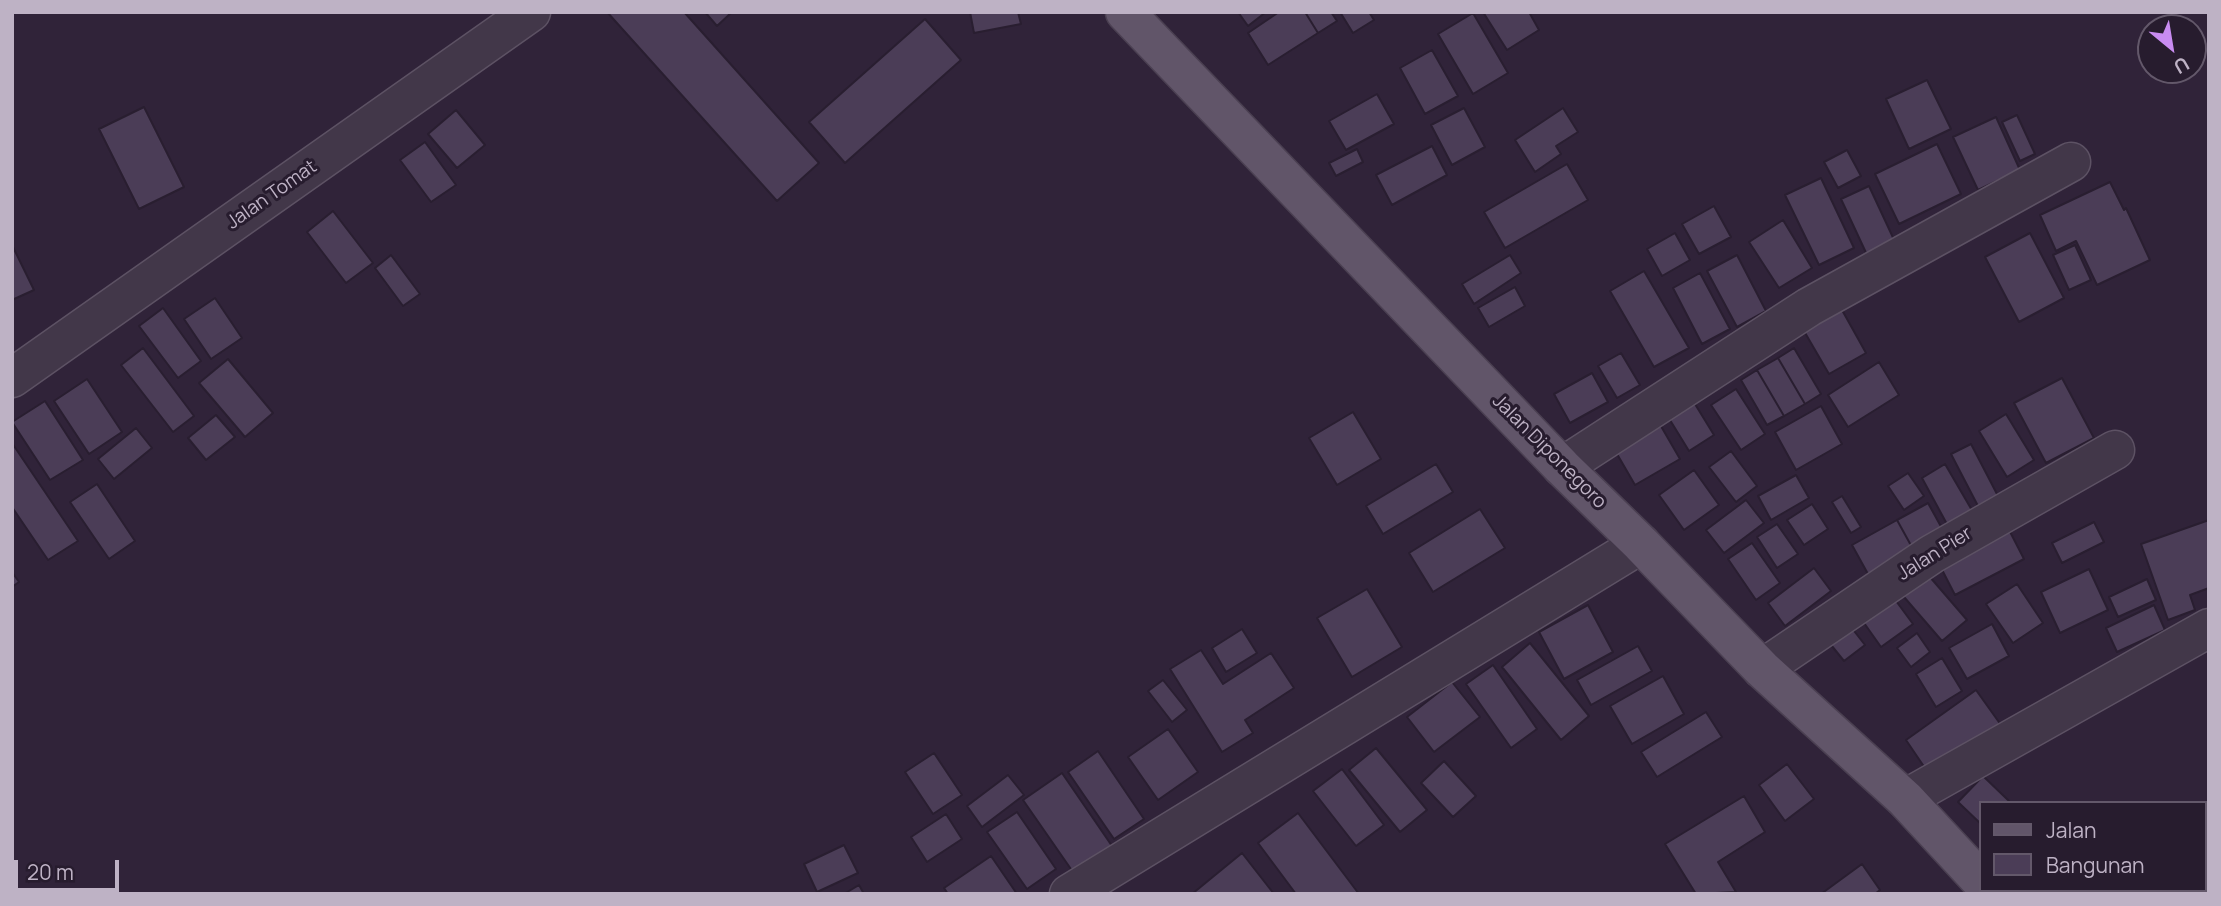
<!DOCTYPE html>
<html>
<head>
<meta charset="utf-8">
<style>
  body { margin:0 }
  #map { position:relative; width:2221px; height:906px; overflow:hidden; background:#302339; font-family:Manrope,sans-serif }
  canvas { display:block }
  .frame { position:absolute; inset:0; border:14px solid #beb2c5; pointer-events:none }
  .legend { position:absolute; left:1979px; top:801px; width:228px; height:91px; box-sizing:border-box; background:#271c2e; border:2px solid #63586a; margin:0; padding:9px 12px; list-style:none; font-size:21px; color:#beb2c5 }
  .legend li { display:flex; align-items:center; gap:14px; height:35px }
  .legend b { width:35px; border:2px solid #63586a }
  .north { position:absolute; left:2137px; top:14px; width:70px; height:70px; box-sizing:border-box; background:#271c2e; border:2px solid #63586a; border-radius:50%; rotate:150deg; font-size:19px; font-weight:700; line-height:28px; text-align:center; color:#beb2c5 }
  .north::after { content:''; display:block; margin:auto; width:24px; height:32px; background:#c98cf1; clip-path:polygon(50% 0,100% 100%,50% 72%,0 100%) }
  .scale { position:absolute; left:14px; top:860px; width:105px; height:32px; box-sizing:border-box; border:4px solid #beb2c5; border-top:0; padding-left:9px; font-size:21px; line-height:24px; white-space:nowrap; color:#beb2c5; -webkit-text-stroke:5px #271c2e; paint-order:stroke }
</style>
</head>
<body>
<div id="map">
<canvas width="2221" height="906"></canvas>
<div class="frame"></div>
<ul class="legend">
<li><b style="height:9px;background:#615569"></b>Jalan</li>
<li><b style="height:19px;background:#4b3d57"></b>Bangunan</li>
</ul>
<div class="north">U</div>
<div class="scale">20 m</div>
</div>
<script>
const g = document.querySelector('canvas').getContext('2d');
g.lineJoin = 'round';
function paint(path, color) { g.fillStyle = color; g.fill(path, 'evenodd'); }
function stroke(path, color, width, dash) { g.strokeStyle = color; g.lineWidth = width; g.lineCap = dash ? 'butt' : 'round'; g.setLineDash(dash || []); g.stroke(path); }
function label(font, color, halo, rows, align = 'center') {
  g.font = font + ' Manrope,sans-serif'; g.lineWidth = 6; g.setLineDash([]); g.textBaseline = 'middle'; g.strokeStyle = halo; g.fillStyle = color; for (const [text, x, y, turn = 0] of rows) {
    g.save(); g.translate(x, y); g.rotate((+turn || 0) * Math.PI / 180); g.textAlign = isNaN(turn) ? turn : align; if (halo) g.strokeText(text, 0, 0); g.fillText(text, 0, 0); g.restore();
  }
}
const building = new Path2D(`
  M607 12H684L819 163 777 201Z
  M705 12H732L717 26Z
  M970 12H1018L1021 24 974 33Z
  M1238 12H1266L1248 26Z
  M1279 12H1305L1318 33 1268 65 1248 33Z
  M1305 12H1331L1337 21 1318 33Z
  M1340 12H1369L1374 20 1353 33Z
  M1483 12H1529L1539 30 1507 50Z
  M1473 13 1508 73 1473 94 1438 34Z
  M925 19 961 60 845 163 809 122Z
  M1432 50 1458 96 1425 114 1400 68Z
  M1927 80 1951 129 1909 149 1886 99Z
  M1377 94 1394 124 1346 150 1329 121Z
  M144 107 184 187 139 209 99 129Z
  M1464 108 1485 147 1452 165 1431 125Z
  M1563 108 1578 132 1556 146 1561 154 1535 172 1515 140Z
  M456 110 485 145 457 168 428 134Z
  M2017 115 2035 154 2020 161 2002 122Z
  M1996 117 2020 170 1978 190 1953 137Z
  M425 142 456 185 431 202 400 160Z
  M1937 144 1961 194 1899 224 1875 174Z
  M1432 146 1447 175 1392 205 1376 175Z
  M1357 149 1363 162 1336 176 1329 163Z
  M1847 150 1861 176 1838 188 1824 162Z
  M1567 164 1588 200 1505 248 1484 212Z
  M1821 178 1854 248 1819 265 1785 195Z
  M2110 182 2124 210 2126 208 2150 260 2097 285 2076 241 2056 251 2040 215Z
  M1869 186 1896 244 1868 257 1841 199Z
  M1714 206 1731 237 1699 254 1682 224Z
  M333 211 373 263 346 283 307 232Z
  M1783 220 1812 268 1779 288 1749 242Z
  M1675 233 1690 260 1662 276 1647 249Z
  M2030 233 2064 298 2019 322 1985 257Z
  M12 245 34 290 12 300Z
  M2075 245 2091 280 2069 290 2053 255Z
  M391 255 420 294 403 306 375 268Z
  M1510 255 1521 273 1474 304 1462 284Z
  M1737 255 1766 311 1737 327 1707 271Z
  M1644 271 1689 348 1654 367 1610 291Z
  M1700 273 1730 329 1702 344 1673 288Z
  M1515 287 1525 306 1489 327 1478 308Z
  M215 298 242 338 211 359 184 319Z
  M163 308 201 361 178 378 139 326Z
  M1842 310 1866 353 1829 374 1804 331Z
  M143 348 194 416 173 432 121 365Z
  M1794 348 1821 394 1805 404 1778 358Z
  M1621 353 1640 385 1617 398 1598 366Z
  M1778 358 1805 404 1784 416 1757 370Z
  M228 359 273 413 245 437 199 383Z
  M1879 362 1899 395 1848 427 1828 395Z
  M1757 370 1784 416 1767 425 1741 380Z
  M1592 373 1608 402 1570 423 1554 394Z
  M2062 378 2094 438 2046 463 2014 403Z
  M87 379 122 432 89 454 54 401Z
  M1736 389 1765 434 1741 450 1711 405Z
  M1687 391 1714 435 1689 451 1662 407Z
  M45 401 83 460 50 480 12 422Z
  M1821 406 1842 444 1796 470 1775 432Z
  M1353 412 1381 459 1337 485 1309 438Z
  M2006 414 2034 460 2007 477 1979 431Z
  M216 415 235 437 206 460 188 438Z
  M1658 421 1680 459 1635 485 1613 447Z
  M136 428 152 448 114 479 98 459Z
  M12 443 78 541 48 560 12 507Z
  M1971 444 1998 496 1978 506 1951 454Z
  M1731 451 1757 486 1736 502 1709 467Z
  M1436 464 1453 492 1383 534 1366 506Z
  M1945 464 1973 512 1948 526 1922 478Z
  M1694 470 1719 505 1684 530 1659 495Z
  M1908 473 1924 496 1904 510 1888 486Z
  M1796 475 1809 498 1771 520 1758 496Z
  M97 484 135 541 109 559 70 502Z
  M1842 496 1861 527 1851 533 1832 502Z
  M1746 500 1764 523 1724 553 1706 530Z
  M1928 503 1944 532 1913 549 1897 520Z
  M1812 504 1828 529 1804 545 1787 520Z
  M1480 509 1505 548 1433 592 1409 553Z
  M1897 520 1913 549 1868 574 1852 545Z
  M2209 520V588L2190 595 2195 610 2168 620 2141 544Z
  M2094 522 2104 542 2062 563 2052 543Z
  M1777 524 1798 554 1777 568 1757 537Z
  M2006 524 2024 559 1955 595 1937 560Z
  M1752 543 1780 583 1756 600 1728 559Z
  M1814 568 1831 591 1785 626 1768 603Z
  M1923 569 1967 620 1942 641 1898 590Z
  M2089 569 2108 610 2060 633 2041 592Z
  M12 572 19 582 12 587Z
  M2147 579 2156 600 2118 617 2109 597Z
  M2017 584 2043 623 2013 643 1986 604Z
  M1367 589 1402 647 1352 677 1317 618Z
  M1888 590 1913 624 1881 647 1857 613Z
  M1588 605 1613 652 1564 679 1539 632Z
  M2154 605 2165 630 2117 652 2106 628Z
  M1844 618 1865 645 1844 661 1823 635Z
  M1992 624 2009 656 1967 679 1949 648Z
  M1242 629 1257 653 1226 672 1212 648Z
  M1917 633 1930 652 1911 667 1897 648Z
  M1530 643 1589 716 1561 740 1502 667Z
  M1638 646 1652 671 1591 705 1577 680Z
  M1201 650 1223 684 1271 653 1294 688 1245 720 1253 733 1222 752 1170 669Z
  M1942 658 1962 691 1936 707 1916 674Z
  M1493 665 1537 729 1511 748 1466 684Z
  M1663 676 1684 714 1632 744 1610 706Z
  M1163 680 1187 710 1172 722 1148 691Z
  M1452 682 1480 717 1434 752 1407 717Z
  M1976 690 2001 725 1929 774 1906 740Z
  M1706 712 1722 737 1657 777 1641 752Z
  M1168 729 1198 772 1158 800 1128 757Z
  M1376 748 1427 810 1400 832 1349 770Z
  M1098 751 1144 819 1114 839 1068 772Z
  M934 753 962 795 933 814 905 772Z
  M1444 761 1476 796 1453 817 1421 783Z
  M1787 764 1814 799 1785 821 1759 785Z
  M1342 769 1384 825 1356 846 1313 791Z
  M1062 773 1112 846 1073 872 1023 800Z
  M1008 775 1024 795 982 827 967 806Z
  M1983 776 2009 801 2007 803H1981V824L1958 802Z
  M1744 796 1765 832 1718 862 1736 892 1696 894 1665 844Z
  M1017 812 1056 869 1027 889 987 832Z
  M1298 813 1359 894H1296L1258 843Z
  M946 814 962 839 927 862 911 837Z
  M844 845 858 873 817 892 804 864Z
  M1242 853 1274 894H1192Z
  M991 856 1017 894H948L944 888Z
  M1862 864 1880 890 1875 894H1821Z
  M859 885 864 894H844Z`);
paint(building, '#4b3d57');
stroke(building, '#291e30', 2);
const minor = new Path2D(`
  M12 378 531 12
  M1562 467 1809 307 2071 162
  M1762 669 1932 554 2115 450
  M1905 799 2209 628
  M1069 894 1641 544`);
const major = new Path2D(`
  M1125 12 1562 467 1641 544 1762 669 1905 799 1981 881`);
stroke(minor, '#5d5264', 41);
stroke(major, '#4b4052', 41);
stroke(minor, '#423749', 38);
stroke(major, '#615569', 38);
label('19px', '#beb2c5', '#271c2e', [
  ["Jalan Tomat",272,195,-35],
  ["Jalan Diponegoro",1549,452,45],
  ["Jalan Pier",1935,554,-32]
]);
</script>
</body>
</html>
